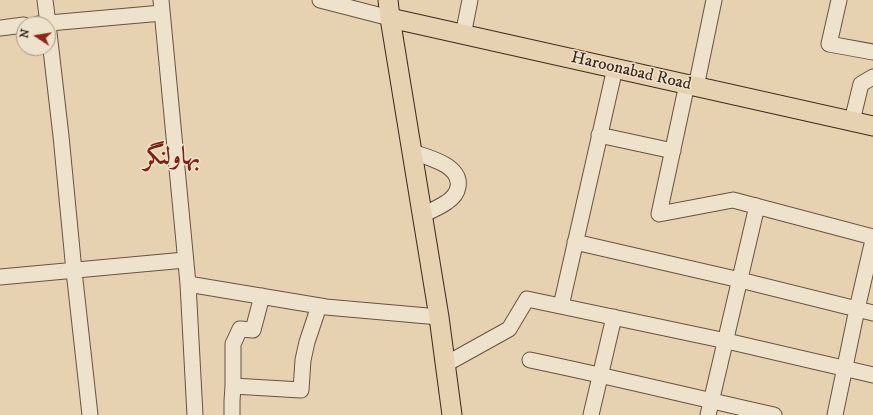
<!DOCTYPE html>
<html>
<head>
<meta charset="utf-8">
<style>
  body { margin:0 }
  #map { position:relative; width:873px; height:415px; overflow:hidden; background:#e6d2b0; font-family:"IM FELL DW Pica",serif }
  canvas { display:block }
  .north { position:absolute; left:16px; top:16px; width:40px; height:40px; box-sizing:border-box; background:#efe2cc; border:1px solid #a79885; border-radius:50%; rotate:282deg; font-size:11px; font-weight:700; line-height:16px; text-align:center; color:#3b291b }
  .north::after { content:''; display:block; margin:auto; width:14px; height:18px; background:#8f2418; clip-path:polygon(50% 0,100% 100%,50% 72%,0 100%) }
</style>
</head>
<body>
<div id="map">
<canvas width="873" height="415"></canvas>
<div class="north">N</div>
</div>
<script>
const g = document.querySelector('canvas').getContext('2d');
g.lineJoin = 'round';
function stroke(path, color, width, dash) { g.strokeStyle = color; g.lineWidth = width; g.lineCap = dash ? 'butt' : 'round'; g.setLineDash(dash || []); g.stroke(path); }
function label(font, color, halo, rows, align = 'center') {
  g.font = font + ' "IM FELL DW Pica",Amiri,serif'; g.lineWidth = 3; g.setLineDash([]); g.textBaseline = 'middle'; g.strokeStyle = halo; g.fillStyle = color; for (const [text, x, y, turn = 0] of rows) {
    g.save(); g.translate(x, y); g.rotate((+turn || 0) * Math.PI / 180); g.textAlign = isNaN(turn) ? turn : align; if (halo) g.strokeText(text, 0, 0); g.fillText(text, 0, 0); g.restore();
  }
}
const minor = new Path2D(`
  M45 0 48 24
  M161 0 188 284 195 415
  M320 0 390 18
  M839 0 829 44 873 52
  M38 24 162 13
  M48 24 61 136 74 271 90 415
  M0 28 24 25
  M463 35 470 0
  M687 84 659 214 733 200 873 237
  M696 87 714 0
  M852 121 861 84 873 77
  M599 135 673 151
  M412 152C427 157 462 165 458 187 457 193 453 198 447 202 440 207 431 211 422 215
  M575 242 740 280 873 313
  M0 277 185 260
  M188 284 326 307 439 317
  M561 306 615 68
  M530 360C612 377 693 397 774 415
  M446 364 509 329 527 299 731 342 873 375
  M233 386 301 390 303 360 307 342 319 306
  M232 415V401L233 386V344L240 329 253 330 262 296
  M591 415 614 317
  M708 415C724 345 741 276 757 206
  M835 415 857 309 873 240`);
const major = new Path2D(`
  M388 0 390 18 439 317 452 415
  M390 18 873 126`);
stroke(minor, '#665340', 17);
stroke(major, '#3b291b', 21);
stroke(minor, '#efe2cc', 15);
stroke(major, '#e6d2b0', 19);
label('17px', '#3b291b', '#efe2cc', [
  ["Haroonabad Road",631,72,13]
]);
label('bold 25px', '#7a1f14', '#efe2cc', [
  ["بہاولنگر",172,159]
]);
</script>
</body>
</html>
